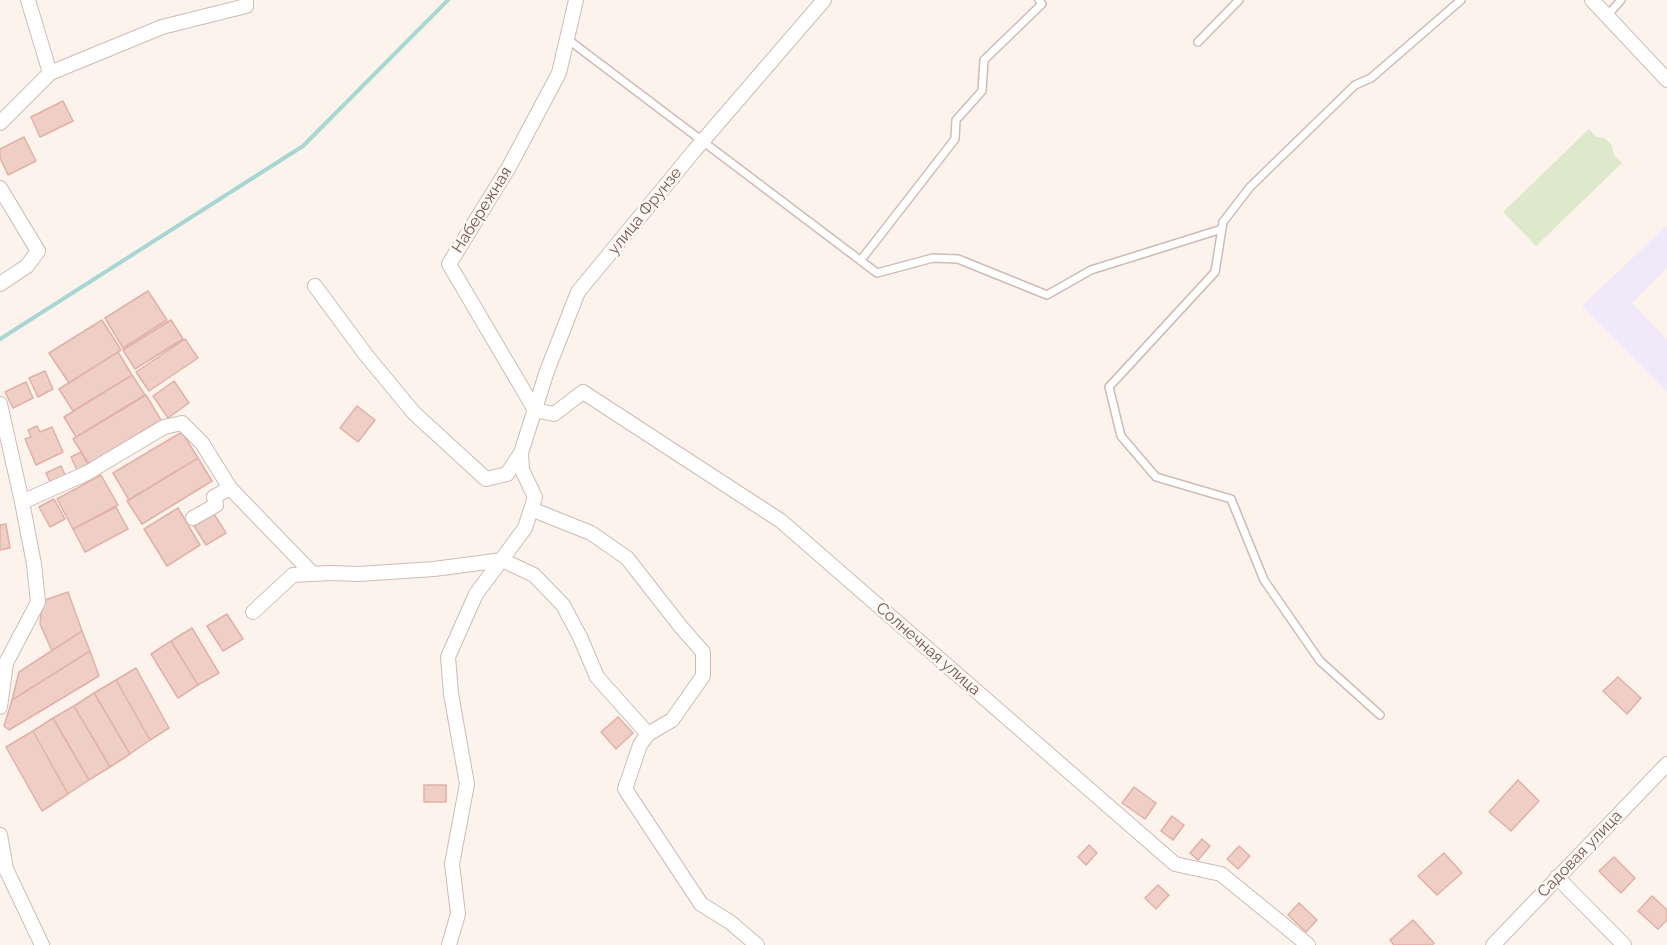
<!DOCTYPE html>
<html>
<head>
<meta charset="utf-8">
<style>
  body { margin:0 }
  canvas { display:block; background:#fcf3ed }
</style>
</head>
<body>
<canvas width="1667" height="945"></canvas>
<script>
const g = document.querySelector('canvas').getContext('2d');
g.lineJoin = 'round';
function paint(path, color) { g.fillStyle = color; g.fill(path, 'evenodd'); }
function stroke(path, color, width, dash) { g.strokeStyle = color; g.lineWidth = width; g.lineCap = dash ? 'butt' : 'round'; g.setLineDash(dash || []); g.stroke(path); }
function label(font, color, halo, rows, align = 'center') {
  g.font = font + ' Raleway,sans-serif'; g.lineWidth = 5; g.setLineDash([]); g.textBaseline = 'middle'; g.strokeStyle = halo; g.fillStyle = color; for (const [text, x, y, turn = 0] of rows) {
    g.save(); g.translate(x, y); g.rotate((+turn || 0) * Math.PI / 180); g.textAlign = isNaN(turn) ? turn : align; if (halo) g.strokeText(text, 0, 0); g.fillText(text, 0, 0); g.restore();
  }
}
paint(new Path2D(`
  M1666 226 1667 228V268L1632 303 1667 339V392L1582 306Z`), '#efe9f9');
paint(new Path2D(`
  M1589 129 1596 137 1604 138 1609 142 1612 146 1614 155 1622 163 1536 246 1503 212Z`), '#dee9cb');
stroke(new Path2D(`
  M0 339 303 146 448 0`), '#a8d6d3', 4);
const building = new Path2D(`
  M63 101 73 121 40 137 31 117Z
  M24 137 36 161 8 175 0 158V149Z
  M148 291 167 320 123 348 105 318Z
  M102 320 121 350 69 383 49 353Z
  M171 320 183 339 135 369 123 350Z
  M185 339 198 358 149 391 136 372Z
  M118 352 132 375 73 411 59 389Z
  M45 371 53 389 38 397 29 378Z
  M132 375 145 395 76 437 64 417Z
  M174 381 189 403 168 418 153 396Z
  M26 382 33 398 13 408 5 392Z
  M146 395 161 420 89 464 73 439Z
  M357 406 375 420 358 442 340 428Z
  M37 426 40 432 52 427 63 452 36 465 25 439 31 437 28 430Z
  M182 432 198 458 129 500 113 473Z
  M81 452 88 465 77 470 71 457Z
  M198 458 212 481 142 524 127 501Z
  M61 466 66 477 51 484 46 473Z
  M101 475 118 505 73 529 57 499Z
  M54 499 65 519 50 527 39 507Z
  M116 507 128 529 85 552 73 529Z
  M178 508 200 545 167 566 144 529Z
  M214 514 226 533 206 545 194 526Z
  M6 524 10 548 0 550V525Z
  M68 592 82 631 52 651 40 624 42 601Z
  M227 614 243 639 223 651 207 626Z
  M192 628 219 673 198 685 171 641Z
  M82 631 90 651 12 700 19 672Z
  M171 641 198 685 178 698 151 654Z
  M90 651 99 676 9 730 4 726 12 700Z
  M136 668 169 728 150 740 116 680Z
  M1618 677 1641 698 1627 714 1603 691Z
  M116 680 150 740 130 754 94 693Z
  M94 693 130 754 110 767 74 706Z
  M74 706 110 767 89 780 53 718Z
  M618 717 633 733 616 749 601 732Z
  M53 718 89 780 68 794 33 731Z
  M33 731 68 794 42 811 6 747Z
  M1518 780 1539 801 1511 831 1489 812Z
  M424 785H446V802H424Z
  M1134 787 1156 803 1145 819 1122 803Z
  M1172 816 1184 825 1173 840 1161 831Z
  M1202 839 1210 846 1198 860 1190 853Z
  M1089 845 1097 853 1086 865 1078 857Z
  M1239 846 1250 856 1238 869 1227 859Z
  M1444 853 1462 873 1437 895 1418 876Z
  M1614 857 1635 878 1621 893 1599 871Z
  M1158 885 1169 895 1156 909 1145 898Z
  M1652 896 1667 910V920L1658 929 1638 911Z
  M1299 903 1317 920 1306 932 1288 915Z
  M1413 920 1434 943 1432 945H1394L1390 940Z`);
paint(building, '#efcec6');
stroke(building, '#e1b1a7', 1.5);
const lane = new Path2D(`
  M1607 16 1621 0
  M566 38 877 273 933 258 958 259 1047 295 1091 270 1222 229
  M1198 42 1239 0
  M861 260 955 139 956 120 982 91 984 60 1042 4 1039 0
  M1380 715 1320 661 1264 580 1231 499 1156 477 1121 436 1109 387 1215 272 1223 222 1250 187 1355 85 1371 78 1461 0`);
const street = new Path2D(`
  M28 0 50 73
  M576 0 559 73 509 167 449 264 535 410 554 414 583 392 781 521 1175 864 1221 874 1308 945
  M1592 0 1667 80
  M0 123 50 73 162 27 246 6V0
  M0 188 38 251 27 266 0 284
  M315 286 366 355 414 413 486 479 507 474 521 453 547 371 578 292 694 151 824 0
  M0 404 22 502 34 564 38 602 6 663 0 707
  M22 502 87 473 164 427 182 423 202 443 230 488 313 574
  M193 518 216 505 214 497 230 488
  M253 612 293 575 330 573 359 574 434 569 502 560 534 575 563 605 580 637 597 677 648 734 672 720 703 676V652L681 627 627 558 591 533 531 509
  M648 734 640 745 625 789 701 904 730 922 757 945
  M0 835 6 869 42 945
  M1557 877 1624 945
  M449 945 458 914 452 864 467 784 451 694 448 657 476 594 525 528 535 497 522 470 521 453
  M1493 945 1667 764`);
stroke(lane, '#d0bbb5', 10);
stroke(street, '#d0bbb5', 16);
stroke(lane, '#fff', 7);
stroke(street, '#fff', 14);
label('16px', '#765550', '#fef8f3', [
  ["Набережная",482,210,-58],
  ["улица Фрунзе",645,211,-51],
  ["Солнечная улица",928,649,41],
  ["Садовая улица",1580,854,-46]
]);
</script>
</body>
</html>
